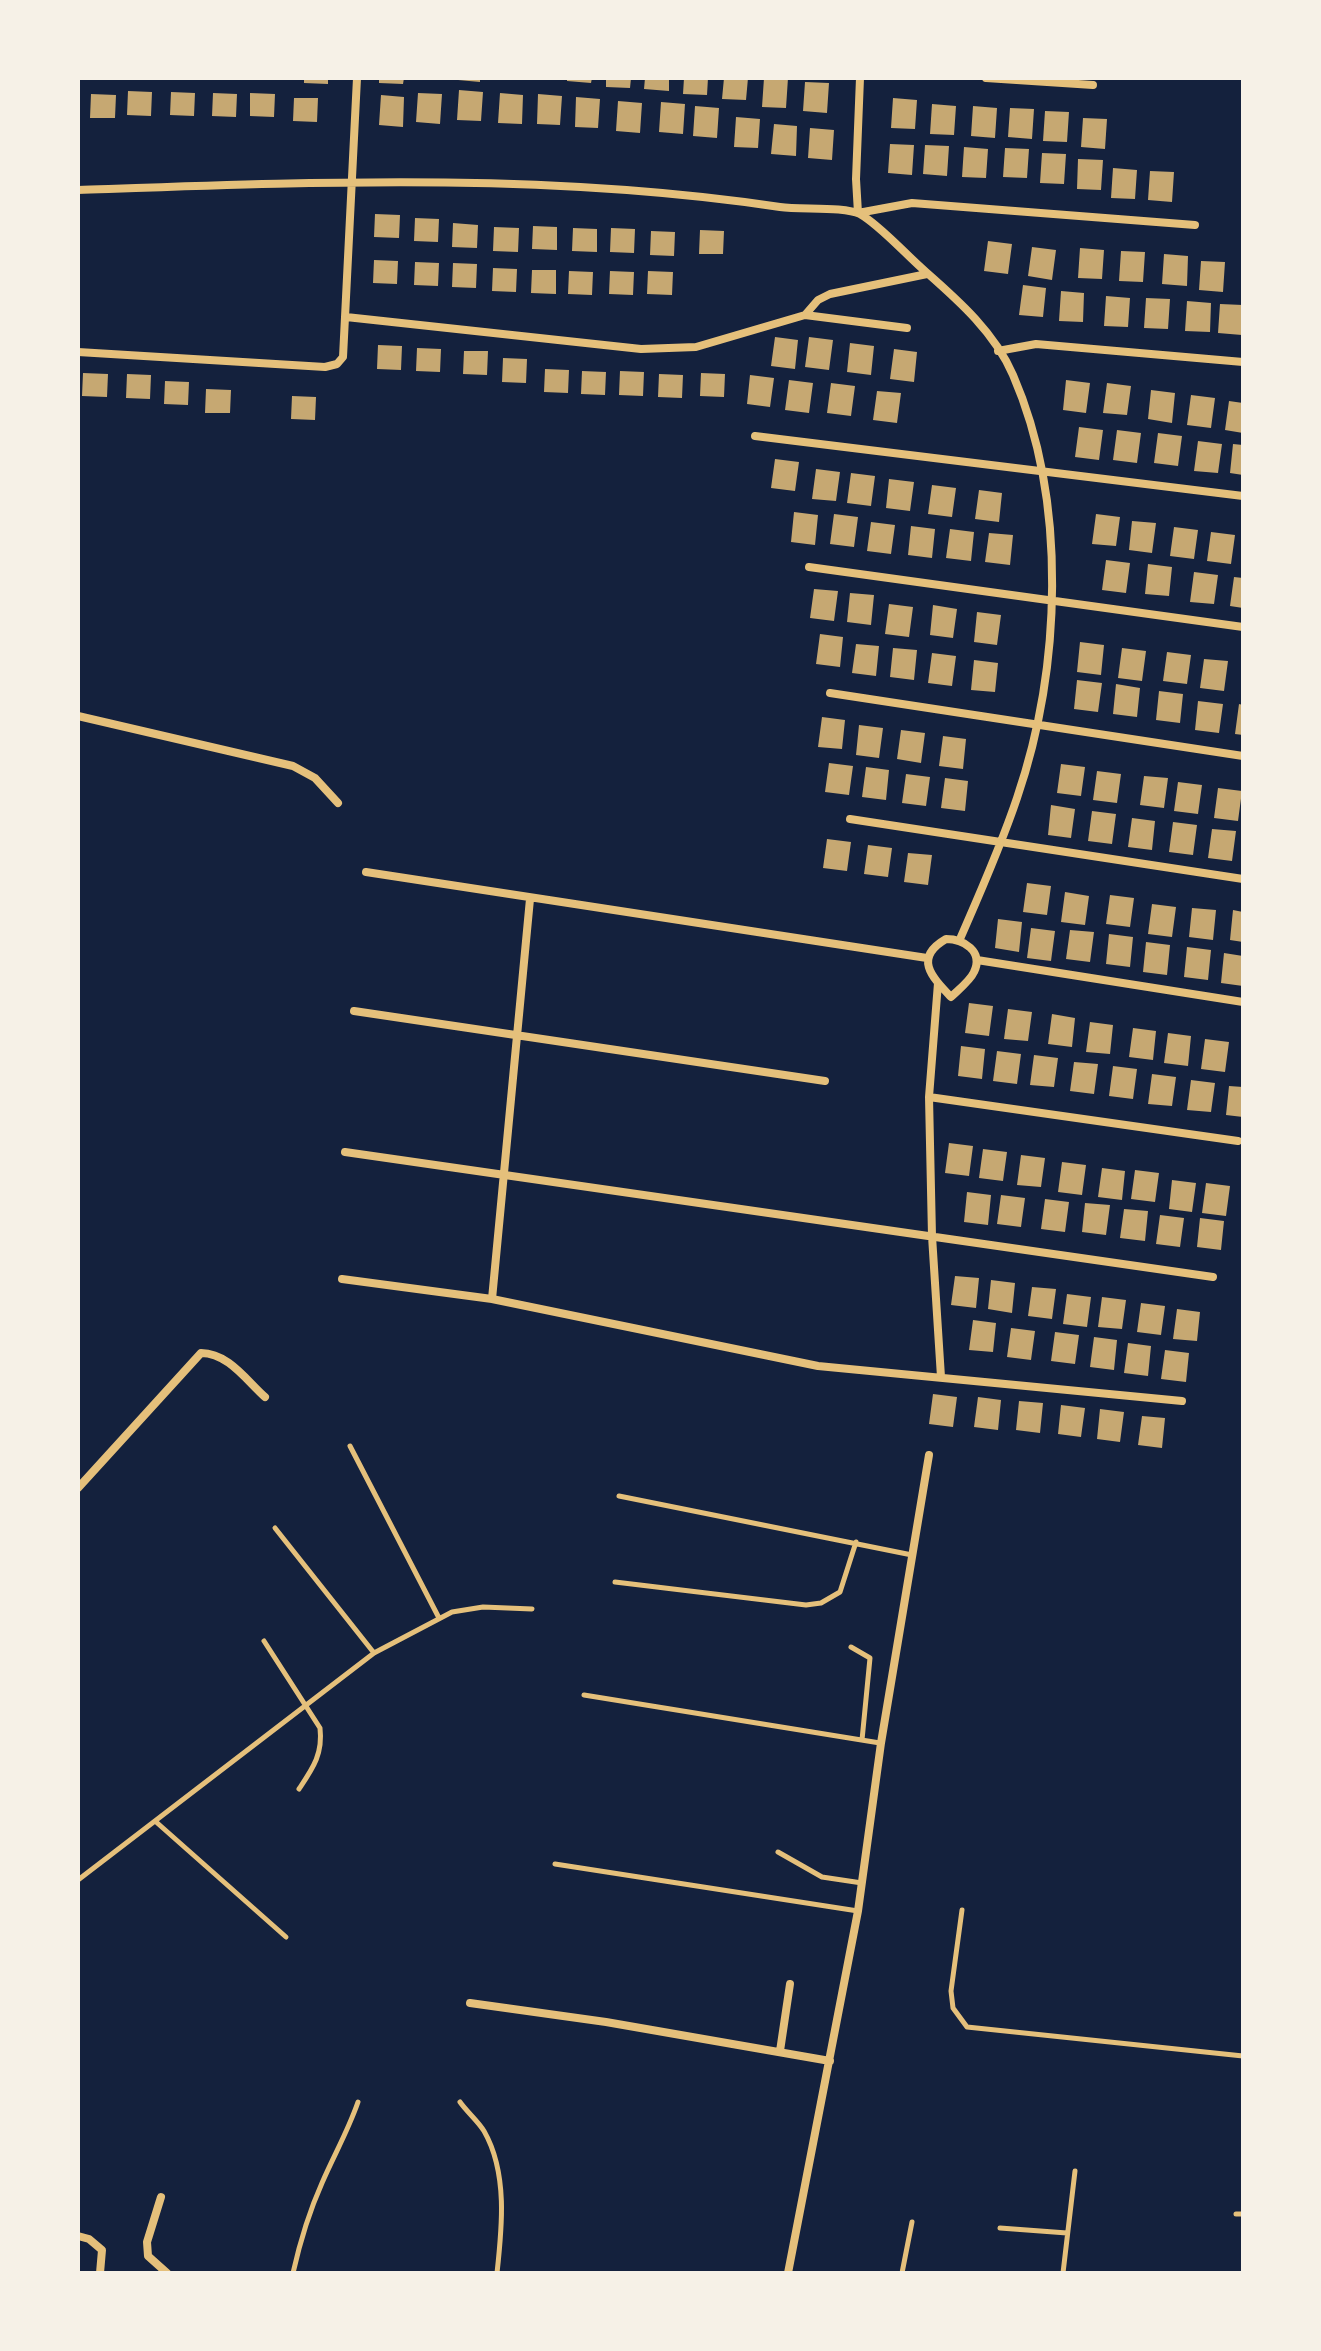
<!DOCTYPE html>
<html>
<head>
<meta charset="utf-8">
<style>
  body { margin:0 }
  #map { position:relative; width:1321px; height:2351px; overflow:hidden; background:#14213d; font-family:Ubuntu,sans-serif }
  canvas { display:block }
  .frame { position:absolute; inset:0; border:80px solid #f6f1e7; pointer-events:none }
</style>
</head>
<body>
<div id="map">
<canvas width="1321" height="2351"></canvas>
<div class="frame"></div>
</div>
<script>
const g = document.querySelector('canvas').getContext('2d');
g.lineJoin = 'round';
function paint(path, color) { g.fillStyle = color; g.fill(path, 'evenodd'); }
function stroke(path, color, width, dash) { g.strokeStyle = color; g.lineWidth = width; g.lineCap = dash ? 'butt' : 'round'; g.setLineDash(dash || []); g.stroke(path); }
paint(new Path2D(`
  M304 78H328V84L304 83Z
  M379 78H404L403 84 379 83Z
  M458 78H480V82L458 80Z
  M567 78H592L591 83 567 81Z
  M606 78H631L630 88 606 87Z
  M645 78H669V91L644 89Z
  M684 78H708L707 95 683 94Z
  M724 78H748L746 100 722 99Z
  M764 78H788L786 108 762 107Z
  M805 82 829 83 827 113 803 111Z
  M459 90 483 92 481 121 457 120Z
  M128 91 152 92 151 116 127 115Z
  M171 92 195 93 194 116 170 115Z
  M213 93 237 94 236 117 212 116Z
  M250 93 275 94 274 117 250 116Z
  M418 93 442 94 440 124 416 122Z
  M500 93 523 95 522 124 498 123Z
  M91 94 116 95 115 118H90Z
  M538 94 562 96 560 125 537 124Z
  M381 95 404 97 403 127 379 125Z
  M576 97 600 99 598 128 575 127Z
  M294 98H318L317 122 293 121Z
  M893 98 917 100 915 129 891 128Z
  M618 101 642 103 640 133 616 131Z
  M661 102 685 104 683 134 659 132Z
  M932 104 956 106 954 135 930 134Z
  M695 106 719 108 717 138 693 136Z
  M973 106 997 108 995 138 971 136Z
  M1010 108 1034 109 1032 139 1008 137Z
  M1045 111 1069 112 1067 142 1043 141Z
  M736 117 760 119 758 148 734 147Z
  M1083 118 1107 119 1105 149 1081 147Z
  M774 124 797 126 796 156 771 154Z
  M810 128 834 130 832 160 808 158Z
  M890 144 914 145 912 175 888 173Z
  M925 145 949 146 947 176 923 174Z
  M964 147 988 149 986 178 962 177Z
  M1005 148 1029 149 1027 178 1003 177Z
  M1042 153 1066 154 1064 184 1040 183Z
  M1078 159 1103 160 1101 190 1077 189Z
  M1113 168 1137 170 1135 199 1111 198Z
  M1150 171 1174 172 1172 202 1148 200Z
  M375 214 400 215 399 238 374 237Z
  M415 218 439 219 438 242 414 241Z
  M453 223 478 225 477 248 452 247Z
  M533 226 557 227V250L532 249Z
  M494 227 519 228 518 252 493 251Z
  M573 228 597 229V252L572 251Z
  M611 228 635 229 634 253 610 252Z
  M700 230 724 231 723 254H699Z
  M651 231 675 232 674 256 650 255Z
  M988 241 1012 244 1008 274 984 271Z
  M1032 247 1056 250 1052 280 1028 276Z
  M1080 248 1104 250 1102 279 1078 278Z
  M1121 251 1145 252 1143 282 1119 281Z
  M1164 254 1188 256 1187 286 1162 284Z
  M374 260 398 261 397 284 373 283Z
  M1201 261 1225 262 1223 292 1199 290Z
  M415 262 439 263 438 286 414 285Z
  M453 263 477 264 476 288 452 287Z
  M493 268 517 269 516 292 492 291Z
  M532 270H556V294L531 293Z
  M569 271 593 272 592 295 568 294Z
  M610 271 634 272 633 295 609 294Z
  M648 271 673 272 672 295 647 294Z
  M1023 285 1046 288 1043 317 1019 315Z
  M1061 291 1084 293 1083 322 1059 321Z
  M1106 296 1130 298 1128 327 1104 326Z
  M1146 298 1170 299 1168 329 1144 328Z
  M1187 301 1211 303 1210 332 1185 331Z
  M1220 304 1243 305 1242 335 1218 333Z
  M775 337 798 340 795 369 771 366Z
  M809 337 833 340 829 370 805 367Z
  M850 343 874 346 871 375 847 372Z
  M378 345 402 346 401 370 377 369Z
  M417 348 441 349 440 372 416 371Z
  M894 349 917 352 914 382 890 379Z
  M464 351H488L487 375 463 374Z
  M503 358 527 359 526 383 502 382Z
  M545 369 569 370 568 393 544 392Z
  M582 371 606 372 605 395 581 394Z
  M620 371 644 372 643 396 619 395Z
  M83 373 108 374 107 397 82 396Z
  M701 373 725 374 724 397 700 396Z
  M127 374 151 375 150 399 126 398Z
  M659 374 683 375 682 398 658 397Z
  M750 375 774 378 770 407 747 404Z
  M789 380 813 383 809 413 785 410Z
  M1066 380 1090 383 1086 413 1063 410Z
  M165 381 189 382 188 405 164 404Z
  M831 383 855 386 851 416 827 413Z
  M1107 383 1131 386 1127 415 1103 413Z
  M206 389 231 390 230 413H205Z
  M1151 390 1175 393 1172 423 1148 419Z
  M877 391 901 393 897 423 873 420Z
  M1191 395 1215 398 1211 428 1187 425Z
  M292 396 316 397 315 420 291 419Z
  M1229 401 1243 403V433L1225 430Z
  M1079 427 1103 430 1099 460 1075 457Z
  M1117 430 1141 433 1137 463 1113 460Z
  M1158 433 1182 436 1178 466 1154 463Z
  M1198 441 1222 444 1218 473 1194 471Z
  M1233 444 1243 445V475L1230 473Z
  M775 459 799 462 795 491 771 488Z
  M816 469 840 472 836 501 812 499Z
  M851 473 875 476 871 506 847 503Z
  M889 479 914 482 910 511 886 508Z
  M932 485 956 488 952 517 928 514Z
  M979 490 1002 493 999 522 975 519Z
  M794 512 818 515 815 545 791 542Z
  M834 514 858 517 854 547 830 544Z
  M1096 514 1120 517 1116 546 1092 544Z
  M1132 521 1156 523 1152 553 1129 550Z
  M871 522 895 525 891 554 867 551Z
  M911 526 935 529 932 558 908 555Z
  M1174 527 1198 530 1194 559 1170 556Z
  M950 529 974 532 971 561 946 558Z
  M1211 532 1235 535 1231 564 1207 561Z
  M989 533 1013 535 1010 565 985 562Z
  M1106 560 1130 563 1126 593 1102 590Z
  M1148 564 1172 567 1169 596 1145 594Z
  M1194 572 1218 575 1214 604 1190 602Z
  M1234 577 1243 578V608L1230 606Z
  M814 589 838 591 834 621 810 618Z
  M850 593 874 595 871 625 847 622Z
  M889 604 913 607 909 637 885 634Z
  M933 605 957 609 953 638 930 635Z
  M977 612 1001 615 997 645 974 642Z
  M820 634 843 637 840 667 816 664Z
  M1080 642 1104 645 1101 675 1077 672Z
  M856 644 879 646 876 676 852 673Z
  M893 648 917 650 914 680 890 677Z
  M1122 648 1146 651 1142 681 1118 678Z
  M1167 652 1191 655 1187 684 1163 681Z
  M932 653 956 656 952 686 928 683Z
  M1204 659 1228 661 1224 691 1200 688Z
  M974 660 998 663 995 692 971 690Z
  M1077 680 1102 683 1098 712 1074 709Z
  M1116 684 1140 688 1137 717 1113 714Z
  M1159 691 1183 694 1180 723 1156 720Z
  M1198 701 1223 704 1219 733 1195 730Z
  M1239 704 1243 705V735L1235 734Z
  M822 717 845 720 842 749 818 747Z
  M859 725 883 728 879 758 856 755Z
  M901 730 925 733 921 763 897 759Z
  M943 736 966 739 963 769 939 766Z
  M829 763 853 766 849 795 825 792Z
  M1061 764 1085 767 1081 796 1057 793Z
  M866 767 889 770 886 800 862 797Z
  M1097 771 1121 774 1117 803 1093 800Z
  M906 774 930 777 926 806 902 803Z
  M1144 776 1168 778 1164 808 1140 805Z
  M945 778 968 781 965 811 941 808Z
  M1178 782 1202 785 1198 814 1174 811Z
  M1218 788 1242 791 1238 821 1214 818Z
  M1051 805 1075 809 1071 838 1048 835Z
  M1092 811 1116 814 1112 844 1088 841Z
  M1132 818 1155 821 1152 850 1128 847Z
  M1173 822 1197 825 1193 855 1169 852Z
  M1212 829 1236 831 1232 861 1208 858Z
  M827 839 851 842 847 871 823 868Z
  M868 845 892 848 888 877 864 874Z
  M908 853 932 855 928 885 904 882Z
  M1027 883 1051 886 1047 915 1023 912Z
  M1065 892 1089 896 1085 925 1061 922Z
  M1110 895 1134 898 1130 927 1106 924Z
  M1152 904 1176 907 1172 937 1148 934Z
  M1192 908 1216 910 1213 940 1189 937Z
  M1233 910 1243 912V942L1230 940Z
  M998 919 1022 922 1019 952 995 948Z
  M1031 928 1055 931 1051 961 1027 958Z
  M1070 930 1094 932 1090 962 1066 959Z
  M1109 934 1133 937 1130 967 1106 964Z
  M1146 942 1170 945 1167 975 1143 972Z
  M1187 947 1211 950 1208 980 1184 977Z
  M1224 953 1243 956V986L1221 983Z
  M969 1003 993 1006 989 1036 965 1033Z
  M1008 1009 1032 1012 1028 1041 1004 1039Z
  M1052 1014 1075 1018 1072 1047 1048 1044Z
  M1090 1022 1113 1025 1110 1054 1086 1052Z
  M1133 1028 1156 1031 1153 1060 1129 1057Z
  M1168 1033 1191 1036 1188 1066 1164 1063Z
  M1205 1039 1229 1042 1225 1072 1201 1069Z
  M961 1046 985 1049 982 1079 958 1076Z
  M997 1051 1021 1054 1017 1084 993 1081Z
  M1034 1055 1058 1058 1054 1087 1030 1085Z
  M1074 1062 1098 1064 1094 1094 1070 1091Z
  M1113 1066 1137 1069 1133 1099 1109 1096Z
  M1152 1074 1176 1077 1172 1106 1148 1104Z
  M1191 1080 1215 1083 1211 1112 1187 1110Z
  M1229 1086 1243 1087V1117L1226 1115Z
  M949 1143 973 1146 969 1176 945 1173Z
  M983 1149 1007 1152 1003 1181 979 1178Z
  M1021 1155 1045 1158 1041 1187 1017 1185Z
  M1062 1162 1086 1165 1082 1195 1058 1192Z
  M1102 1168 1125 1171 1122 1200 1098 1197Z
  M1135 1170 1159 1173 1155 1202 1131 1199Z
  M1172 1180 1196 1183 1192 1212 1169 1209Z
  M1206 1183 1230 1186 1226 1216 1202 1213Z
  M967 1192 991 1195 988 1225 964 1222Z
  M1001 1195 1025 1198 1021 1227 997 1224Z
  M1045 1199 1069 1202 1065 1232 1041 1229Z
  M1085 1203 1110 1205 1106 1235 1082 1232Z
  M1124 1209 1148 1211 1145 1241 1120 1238Z
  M1160 1215 1184 1218 1180 1247 1156 1244Z
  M1200 1218 1224 1221 1221 1250 1197 1247Z
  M955 1276 979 1278 976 1308 951 1305Z
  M991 1280 1015 1283 1012 1313 988 1309Z
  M1032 1287 1056 1289 1052 1319 1028 1316Z
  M1067 1294 1091 1297 1087 1327 1063 1324Z
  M1102 1297 1126 1300 1122 1329 1098 1327Z
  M1141 1303 1165 1306 1161 1335 1137 1332Z
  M1177 1309 1200 1312 1197 1341 1173 1339Z
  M973 1320 996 1323 993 1352 969 1350Z
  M1011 1328 1035 1331 1031 1360 1007 1357Z
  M1055 1332 1079 1335 1075 1364 1051 1361Z
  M1094 1337 1117 1340 1114 1370 1090 1367Z
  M1128 1343 1151 1346 1148 1376 1124 1373Z
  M1165 1350 1189 1353 1186 1382 1161 1379Z
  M933 1394 957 1397 953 1427 929 1424Z
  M978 1397 1001 1400 998 1430 974 1427Z
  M1019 1401 1043 1403 1040 1433 1016 1430Z
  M1061 1405 1085 1408 1081 1437 1058 1434Z
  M1100 1409 1124 1412 1120 1442 1097 1439Z
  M1142 1416 1165 1418 1162 1448 1138 1445Z`), '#c6a872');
stroke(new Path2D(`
  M350 1446 439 1618
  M619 1496 912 1555
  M275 1528 374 1653
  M615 1582 806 1605 821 1603 840 1592 856 1542
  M264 1641 320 1728C323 1754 313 1768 299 1789
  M851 1647 870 1658 862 1740
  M584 1695 880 1743
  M155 1821 286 1937
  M778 1852 822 1877 862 1883
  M555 1864 858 1911
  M78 1880 374 1653 452 1612 483 1607 532 1609
  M962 1910 951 1991 953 2008 967 2027 1243 2056
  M460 2102C467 2112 478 2121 484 2131 508 2173 502 2228 497 2273
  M1236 2214H1243
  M1000 2228 1067 2233
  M293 2273C300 2242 309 2212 322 2183 334 2155 348 2131 358 2102
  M902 2273 912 2222
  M1063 2273 1075 2171`), '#e5c07b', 5);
stroke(new Path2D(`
  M860 78 856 179 858 213 912 203 1195 225
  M986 78 1093 85
  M78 190C313 182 547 172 780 207 801 210 844 206 860 214 881 226 907 256 926 272 959 301 995 333 1013 375 1068 502 1061 669 1017 798 1001 846 980 893 960 939
  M805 315 818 300 830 294 927 274
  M346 317 641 349 696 347 805 315 907 328
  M998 351 1036 344 1243 362
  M78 352 325 367 337 364 343 357 357 78
  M755 436 1243 496
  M809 567 1243 627
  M830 693 1243 756
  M78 716 293 766 315 778 338 803
  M850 819 1243 879
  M366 872 927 958
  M946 939C963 939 984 951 974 972 970 981 958 990 951 997 932 977 913 958 946 939Z
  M977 960 1243 1002
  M938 983 929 1097 932 1236 941 1377
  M354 1011 825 1081
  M929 1097 1238 1141
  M345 1152 1213 1277
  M342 1279 492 1299 818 1366 1182 1401
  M492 1299 530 899
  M78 1488 201 1353C228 1353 246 1380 265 1397
  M470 2003 606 2022 830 2061
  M780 2051 790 1984
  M161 2197 147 2242 148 2256 167 2273
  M78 2236 89 2239 102 2250 100 2273
  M788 2273 858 1911 881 1743 929 1455`), '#e5c07b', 8);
</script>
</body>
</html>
